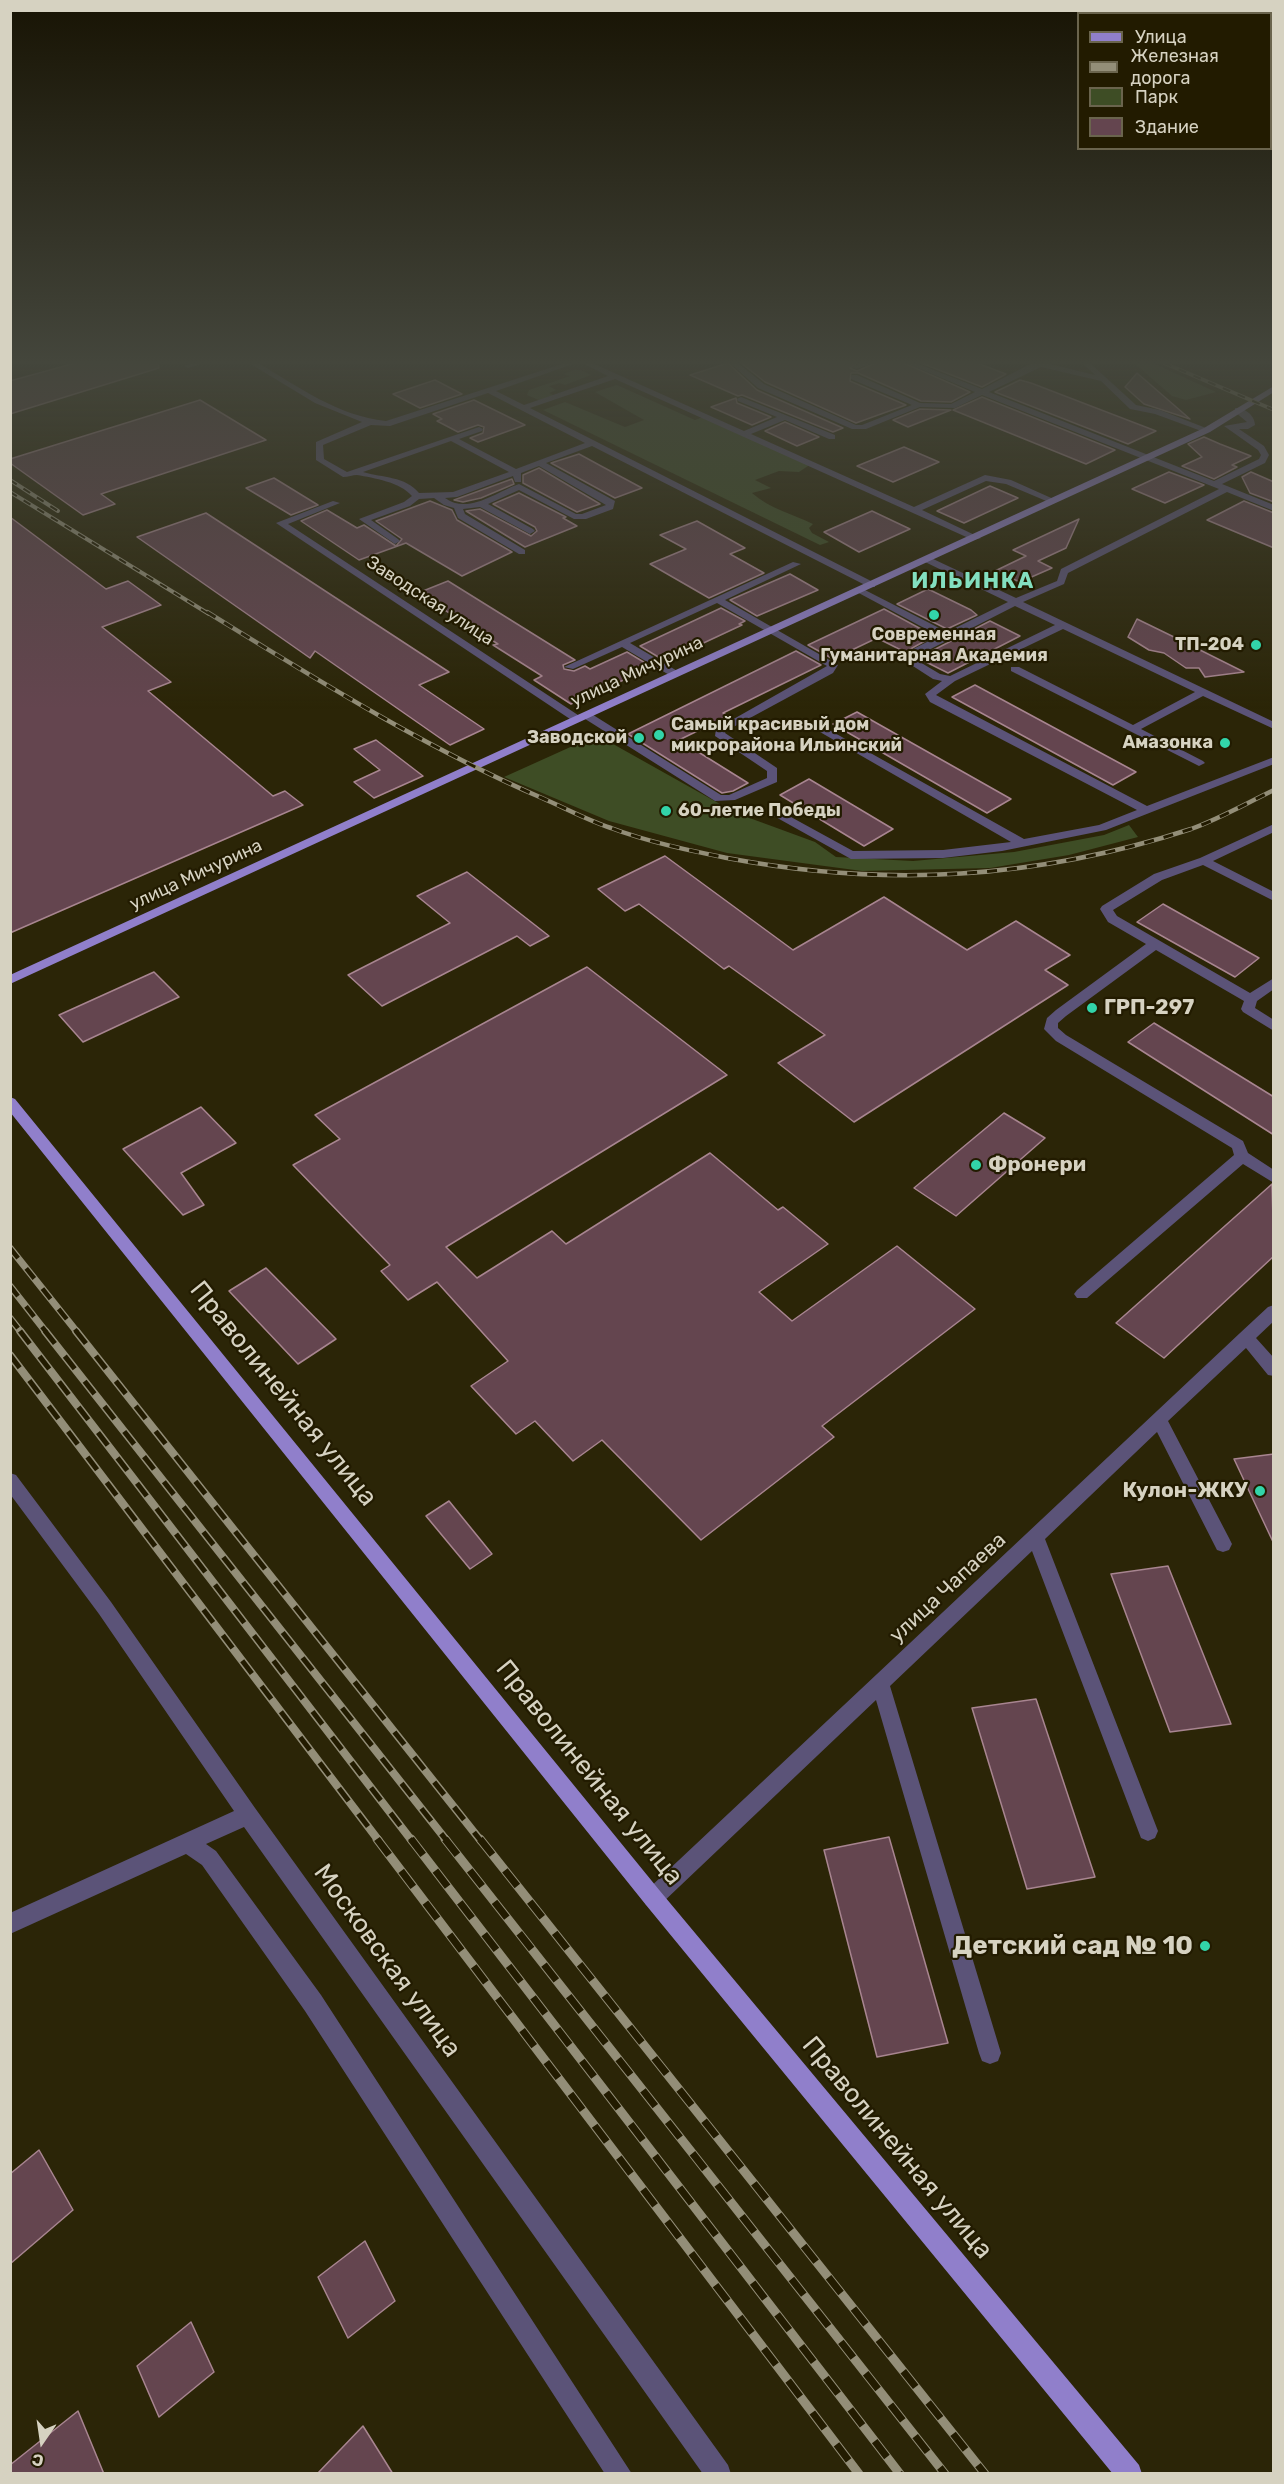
<!DOCTYPE html>
<html>
<head>
<meta charset="utf-8">
<style>
  body { margin:0 }
  #map { position:relative; width:1284px; height:2484px; overflow:hidden; background:#2b2507; font-family:Rubik,sans-serif }
  canvas { display:block }
  .frame { position:absolute; inset:0; border:12px solid #d6d2c1; pointer-events:none }
  .legend { position:absolute; left:1077px; top:12px; width:195px; height:138px; box-sizing:border-box; background:#221b00; border:2px solid #6a644d; margin:0; padding:8px 10px; list-style:none; font-size:18px; color:#d6d2c1 }
  .legend li { display:flex; align-items:center; gap:12px; height:30px }
  .legend b { width:30px; border:2px solid #6a644d }
  .north { position:absolute; left:12px; top:2412px; width:60px; height:60px; -webkit-text-stroke:4px #221b00; paint-order:stroke; rotate:193deg; font-size:16px; font-weight:700; line-height:24px; text-align:center; color:#d6d2c1 }
  .north::after { content:''; display:block; margin:auto; width:21px; height:27px; background:#d6d2c1; clip-path:polygon(50% 0,100% 100%,50% 72%,0 100%) }
</style>
</head>
<body>
<div id="map">
<canvas width="1284" height="2484"></canvas>
<div class="frame"></div>
<ul class="legend">
<li><b style="height:8px;background:#907fcb"></b>Улица</li>
<li><b style="height:8px;background:#938e78"></b>Железная дорога</li>
<li><b style="height:16px;background:#3e4d25"></b>Парк</li>
<li><b style="height:16px;background:#64454f"></b>Здание</li>
</ul>
<div class="north">С</div>
</div>
<script>
const g = document.querySelector('canvas').getContext('2d');
g.lineJoin = 'round';
function paint(path, color) { g.fillStyle = color; g.fill(path, 'evenodd'); }
function stroke(path, color, width, dash) { g.strokeStyle = color; g.lineWidth = width; g.lineCap = dash ? 'butt' : 'round'; g.setLineDash(dash || []); g.stroke(path); }
function label(font, color, halo, rows, align = 'center') {
  g.font = font + ' Rubik,sans-serif'; g.lineWidth = 4.5; g.setLineDash([]); g.textBaseline = 'middle'; g.strokeStyle = halo; g.fillStyle = color; for (const [text, x, y, turn = 0] of rows) {
    g.save(); g.translate(x, y); g.rotate((+turn || 0) * Math.PI / 180); g.textAlign = isNaN(turn) ? turn : align; if (halo) g.strokeText(text, 0, 0); g.fillText(text, 0, 0); g.restore();
  }
}
paint(new Path2D(`
  M1134 363H1153L1216 392 1186 400 1172 396Z
  M574 370H581L591 375 565 385 560 383 549 386 556 390 549 393 557 397 543 402 527 395 529 390 570 376 563 374Z
  M617 385 695 420 705 416 811 464 799 472 779 471 755 480 771 488 752 493C770 509 793 514 813 524L809 528 812 533 829 542 820 545 543 410 565 402 625 427 644 420 595 392Z
  M597 735 736 813 815 842 836 857 913 861 1014 852 1104 835 1129 825 1138 837 1069 855 990 868 862 871 727 853 609 821 504 777Z`), '#3e4d25');
const building = new Path2D(`
  M75 363H158L159 368 10 414V381Z
  M728 363 757 390 843 428 833 432 742 395 738 396 690 375Z
  M741 363H857L850 368 857 371 875 363H904L970 392 951 402 921 401 858 373H851L850 381 906 405 856 423 765 382Z
  M921 363H977L1006 374 982 387Z
  M1137 373 1190 419 1144 404 1125 387Z
  M435 380 462 394 420 408 393 394Z
  M1020 380 1031 383 1156 431 1128 444 995 392Z
  M982 397 1115 450 1086 464 953 410Z
  M736 398 737 403 771 417 752 425 711 407Z
  M200 400 266 440 101 494 115 504 83 515 10 463V459Z
  M474 400 525 425 478 442 470 438 483 433 484 427 478 425 458 432 437 421 442 419 433 414Z
  M920 409 951 410 908 427 893 420Z
  M785 422 819 437 797 446 765 431Z
  M1204 437 1220 444 1251 456 1232 465 1237 467 1214 479 1182 466 1202 457 1188 444Z
  M904 447 939 462 893 482 857 466Z
  M579 454 601 466 642 488 615 498 551 463Z
  M539 468 600 504 577 512 523 483V475Z
  M1169 472 1204 485 1165 503 1132 489Z
  M1251 472 1274 482V502L1250 493 1242 477Z
  M274 478 318 505 291 515 246 488Z
  M512 479 514 484 481 498 463 502 454 500Z
  M990 486 1018 498 964 523 937 511Z
  M519 493 566 517 563 518 577 526 525 547 466 511 480 509 531 536 537 531 535 527 493 504Z
  M430 501 452 510 457 520 512 552 462 576 406 543 359 560 301 521 327 510 357 528 364 525 396 546 402 539 376 521Z
  M1244 501 1274 513V548L1207 520Z
  M872 511 910 529 859 552 824 532Z
  M206 513 449 672 419 685 484 729 450 745 315 651 310 658 137 537Z
  M10 517 106 589 128 581 161 605 102 627 171 682 148 691 273 796 285 791 303 805 10 933Z
  M1079 519 1066 548 1038 561 1052 568 1020 582 995 571 1026 556 1013 550Z
  M697 521 745 548 730 554 764 573 709 598 650 564 686 549 660 535Z
  M790 574 818 590 757 616 730 600Z
  M448 581 575 660 563 665 564 669 574 671 585 666 590 669 627 652 652 667 571 704 534 680 542 676 493 645 498 644 418 593Z
  M928 589 971 610 977 615 947 629 897 604Z
  M721 608 745 621 739 624 742 625 665 661 640 646Z
  M884 609 934 636 905 652 877 638 833 659 808 645Z
  M1137 619 1176 638 1244 672 1205 677 1199 668H1186L1164 653 1149 650 1128 637Z
  M990 621 1020 636 948 673 918 658Z
  M796 651 821 665 723 713 728 716 679 740 748 783 733 791 722 793 628 734Z
  M975 685 1136 772 1113 785 952 697Z
  M857 712 1011 799 987 813 833 724Z
  M376 740 423 776 374 798 354 782 380 770 354 749Z
  M809 779 893 829 864 846 780 795Z
  M665 856 793 950 884 897 967 950 1016 921 1070 955 1045 970 1068 985 854 1122 778 1063 825 1035 729 966 724 969 639 904 625 911 598 889Z
  M467 872 549 936 530 946 517 936 382 1006 348 975 450 923 417 896Z
  M1163 904 1259 958 1235 977 1137 922Z
  M587 967 727 1075 446 1247 477 1278 552 1231 566 1244 710 1153 778 1210 783 1207 828 1244 759 1292 792 1321 897 1246 975 1309 822 1426 834 1437 701 1540 602 1440 573 1461 535 1421 516 1434 471 1386 508 1361 437 1282 408 1300 381 1271 390 1265 293 1165 340 1139 315 1115Z
  M154 972 179 997 83 1042 59 1015Z
  M1154 1023 1274 1097V1135L1128 1042Z
  M201 1107 236 1143 181 1173 204 1205 183 1215 123 1149Z
  M1004 1113 1045 1138 956 1216 914 1188Z
  M1272 1184 1274 1256 1164 1358 1116 1323Z
  M266 1268 336 1339 298 1364 229 1291Z
  M1274 1454V1544L1234 1459Z
  M449 1501 492 1554 470 1569 426 1516Z
  M1168 1566 1231 1724 1170 1732 1111 1574Z
  M1036 1699 1095 1877 1027 1889 972 1708Z
  M889 1837 948 2043 877 2057 824 1850Z
  M39 2150 73 2210 10 2264V2174Z
  M365 2241 395 2301 348 2338 318 2277Z
  M191 2322 214 2372 159 2417 137 2366Z
  M78 2411 104 2474H10V2465Z
  M363 2426 393 2474H317Z`);
paint(building, '#64454f');
stroke(building, '#a88590', 1.5);
paint(new Path2D(`
  M192 363H204L188 368 184 366Z
  M249 363H258C299 387 338 416 386 421L565 363H576L496 391 524 405 608 376 582 363H592L744 431 777 417 738 401 737 399 741 397 835 435V439H829L785 420 751 434 914 507 985 475 1011 480 1058 501 1051 503 1006 484 986 481 922 510 981 538 973 540 615 379 530 408 875 583V587H869L592 446 546 463 615 501 613 509 586 519H574L519 490 488 504 533 529 535 531 530 534 480 507 463 509 465 514 525 550V554H519L458 518 454 508 444 505 434 498 419 499 410 506 371 520 398 539 400 541 395 544 359 519 404 502 412 496C400 482 374 478 357 475 353 475 348 477 343 477L316 460V442L362 422 315 403ZM488 393 585 443 516 469 459 439 482 431 483 429 479 427 347 472 324 459 323 445 371 425 390 426ZM451 441 509 472 453 492 419 493C405 476 383 478 363 472ZM539 466 606 505 582 514H576L519 484C496 492 468 515 445 498L457 497 513 476 515 482H521V473Z
  M730 363H738L764 384 856 425H862L912 405 851 379V375H857L920 403 951 404 975 392 906 363H916L982 389 1032 363H1046L1095 375 1082 363H1090L1136 405 1160 410 1211 430 1204 432 1155 414 1130 409 1101 381 1041 367 989 392 1214 481 1259 459 1261 455 1258 450 1224 426 1247 422 1235 412V408C1245 407 1255 416 1255 425L1248 429H1239L1264 446 1269 455 1265 463 1222 484 1274 505V511L1227 492 1068 573 1064 584 1023 602 1274 722V729L1203 696 1141 729 1203 761 1205 763 1199 766 1011 671V667H1019L1133 725 1195 692 1063 629 955 681 936 695 1147 806 1274 757V764L1106 830 1002 851 943 858 851 859 772 815V811H780L853 851 943 850 1011 842 820 732V728L824 727 1024 839 1099 825 1137 810 930 702 925 694 942 681 933 679 902 659 909 651 939 636 855 591 863 589 947 632 1008 602 925 562V558H931L1016 598 1057 581 1061 569 1219 489 982 395 955 408 920 407 866 429H852L758 388ZM1015 606 1055 625 950 676 940 674 913 658Z
  M862 363H873L856 369 852 367Z
  M333 501 340 503 288 524 581 717V721H573L276 523Z
  M793 562 801 564 725 600 838 665 833 673 726 731 725 733 777 768V782L735 800 715 801 582 717V713H590L721 795H729L767 778V771L715 736 716 729 827 666 717 603 630 643 679 672V676H671L622 647 573 669 564 667Z
  M1274 824V832L1213 861 1274 892V901L1203 865 1162 880 1113 910 1117 916 1250 993 1274 978V989L1257 1001 1255 1008 1274 1020V1031L1243 1012 1241 1009 1244 1001 1156 950 1066 1016 1058 1023V1028L1066 1035 1243 1141 1248 1153 1274 1170V1183L1243 1164 1087 1298H1077L1074 1294 1077 1290 1234 1155 1232 1148 1056 1041 1044 1029 1047 1018 1056 1010 1146 944 1108 922 1100 909 1102 906 1154 874 1200 858Z
  M1274 1305V1321L1256 1338 1274 1358V1376L1268 1375 1246 1348 1168 1421 1229 1538 1232 1544 1229 1550 1223 1552 1217 1550 1157 1432 1045 1539 1158 1831 1155 1838 1148 1841 1141 1838 1032 1551 890 1686 1001 2053 998 2061 990 2064 982 2061 979 2053 876 1700 660 1905 653 1908 646 1905 643 1898 646 1891 1240 1333 1268 1307Z
  M10 1473 16 1475 111 1602 255 1808 728 2465 731 2474H703L244 1827 206 1844 216 1851 321 1995 632 2474H605L305 2011 202 1865 186 1854 10 1934V1913L234 1811 99 1614 10 1494Z`), '#5b5378');
paint(new Path2D(`
  M1274 386V392L1210 432 10 984V975L1204 428Z
  M10 1097 15 1099 660 1891 1139 2465 1142 2474H1113L646 1905 10 1112Z`), '#907fcb');
const railFar4 = new Path2D(`
  M1164 363 1274 410
  M10 480 58 511
  M10 492 209 614`);
const railFar3 = new Path2D(`
  M207 612C316 679 424 747 542 798 565 808 587 820 611 828 648 842 688 850 727 858 886 888 1037 879 1191 829 1219 819 1247 803 1274 790`);
const railFar2 = new Path2D(`
  M10 1248 77 1332
  M10 1286 46 1332
  M10 1318 21 1332`);
const railFar1 = new Path2D(`
  M20 1331 412 1841
  M45 1331 447 1841
  M76 1331 481 1841
  M10 1355 379 1841`);
const rail = new Path2D(`
  M377 1839 859 2474
  M411 1839 900 2474
  M445 1839 945 2474
  M480 1839 985 2474`);
stroke(railFar4, '#938e78', 4);
stroke(railFar3, '#938e78', 4.5);
stroke(railFar2, '#938e78', 7);
stroke(railFar1, '#938e78', 8);
stroke(rail, '#938e78', 9);
stroke(railFar4, '#221b00', 2, [8]);
stroke(railFar3, '#221b00', 3, [10]);
stroke(railFar2, '#221b00', 4.5, [13]);
stroke(railFar1, '#221b00', 5, [16]);
stroke(rail, '#221b00', 7, [20]);
const sky = g.createLinearGradient(0, 0, 0, 710);
sky.addColorStop(0, '#181404');
sky.addColorStop(0.51, '#44463c');
sky.addColorStop(1, '#44463c00');
g.fillStyle = sky;
g.fillRect(0, 0, 1284, 710);
for (const [x, y, r, color] of [
  [934,615,6,"#32d4a9"],
  [1256,645,6,"#32d4a9"],
  [659,735,6,"#32d4a9"],
  [639,738,6,"#32d4a9"],
  [1225,743,6,"#32d4a9"],
  [666,811,6,"#32d4a9"],
  [1092,1008,6,"#32d4a9"],
  [976,1165,6,"#32d4a9"],
  [1260,1491,6,"#32d4a9"],
  [1205,1946,6,"#32d4a9"]
]) { const dot = new Path2D(); dot.arc(x, y, r, 0, 2 * Math.PI); g.fillStyle = color; g.fill(dot); stroke(dot, '#221b00', 2); }
label('18px', '#d6d2c1', '#221b00', [
  ["Заводская улица",430,601,33],
  ["улица Мичурина",637,672,-25],
  ["улица Мичурина",196,875,-25]
]);
label('bold 18px', '#d6d2c1', '#221b00', [
  ["Современная",934,635,"center"],
  ["Гуманитарная Академия",934,656,"center"],
  ["ТП-204",1244,645],
  ["Самый красивый дом",671,725,"left"],
  ["микрорайона Ильинский",671,746,"left"],
  ["Заводской",627,738],
  ["Амазонка",1213,743],
  ["60-летие Победы",678,811,"left"]
], 'right');
label('bold 21px', '#d6d2c1', '#221b00', [
  ["ГРП-297",1104,1008],
  ["Фронери",988,1165],
  ["Кулон-ЖКУ",1248,1491,"right"]
], 'left');
label('21px', '#d6d2c1', '#221b00', [
  ["улица Чапаева",948,1588,-43]
]);
g.letterSpacing = '1.5px';
label('bold 22px', '#83dfbf', '#221b00', [
  ["ИЛЬИНКА",973,582]
]);
g.letterSpacing = '0px';
label('26px', '#d6d2c1', '#221b00', [
  ["Праволинейная улица",283,1394,51],
  ["Праволинейная улица",589,1773,51],
  ["Московская улица",387,1961,54],
  ["Праволинейная улица",897,2148,50]
]);
label('bold 26px', '#d6d2c1', '#221b00', [
  ["Детский сад № 10",1193,1946]
], 'right');
</script>
</body>
</html>
